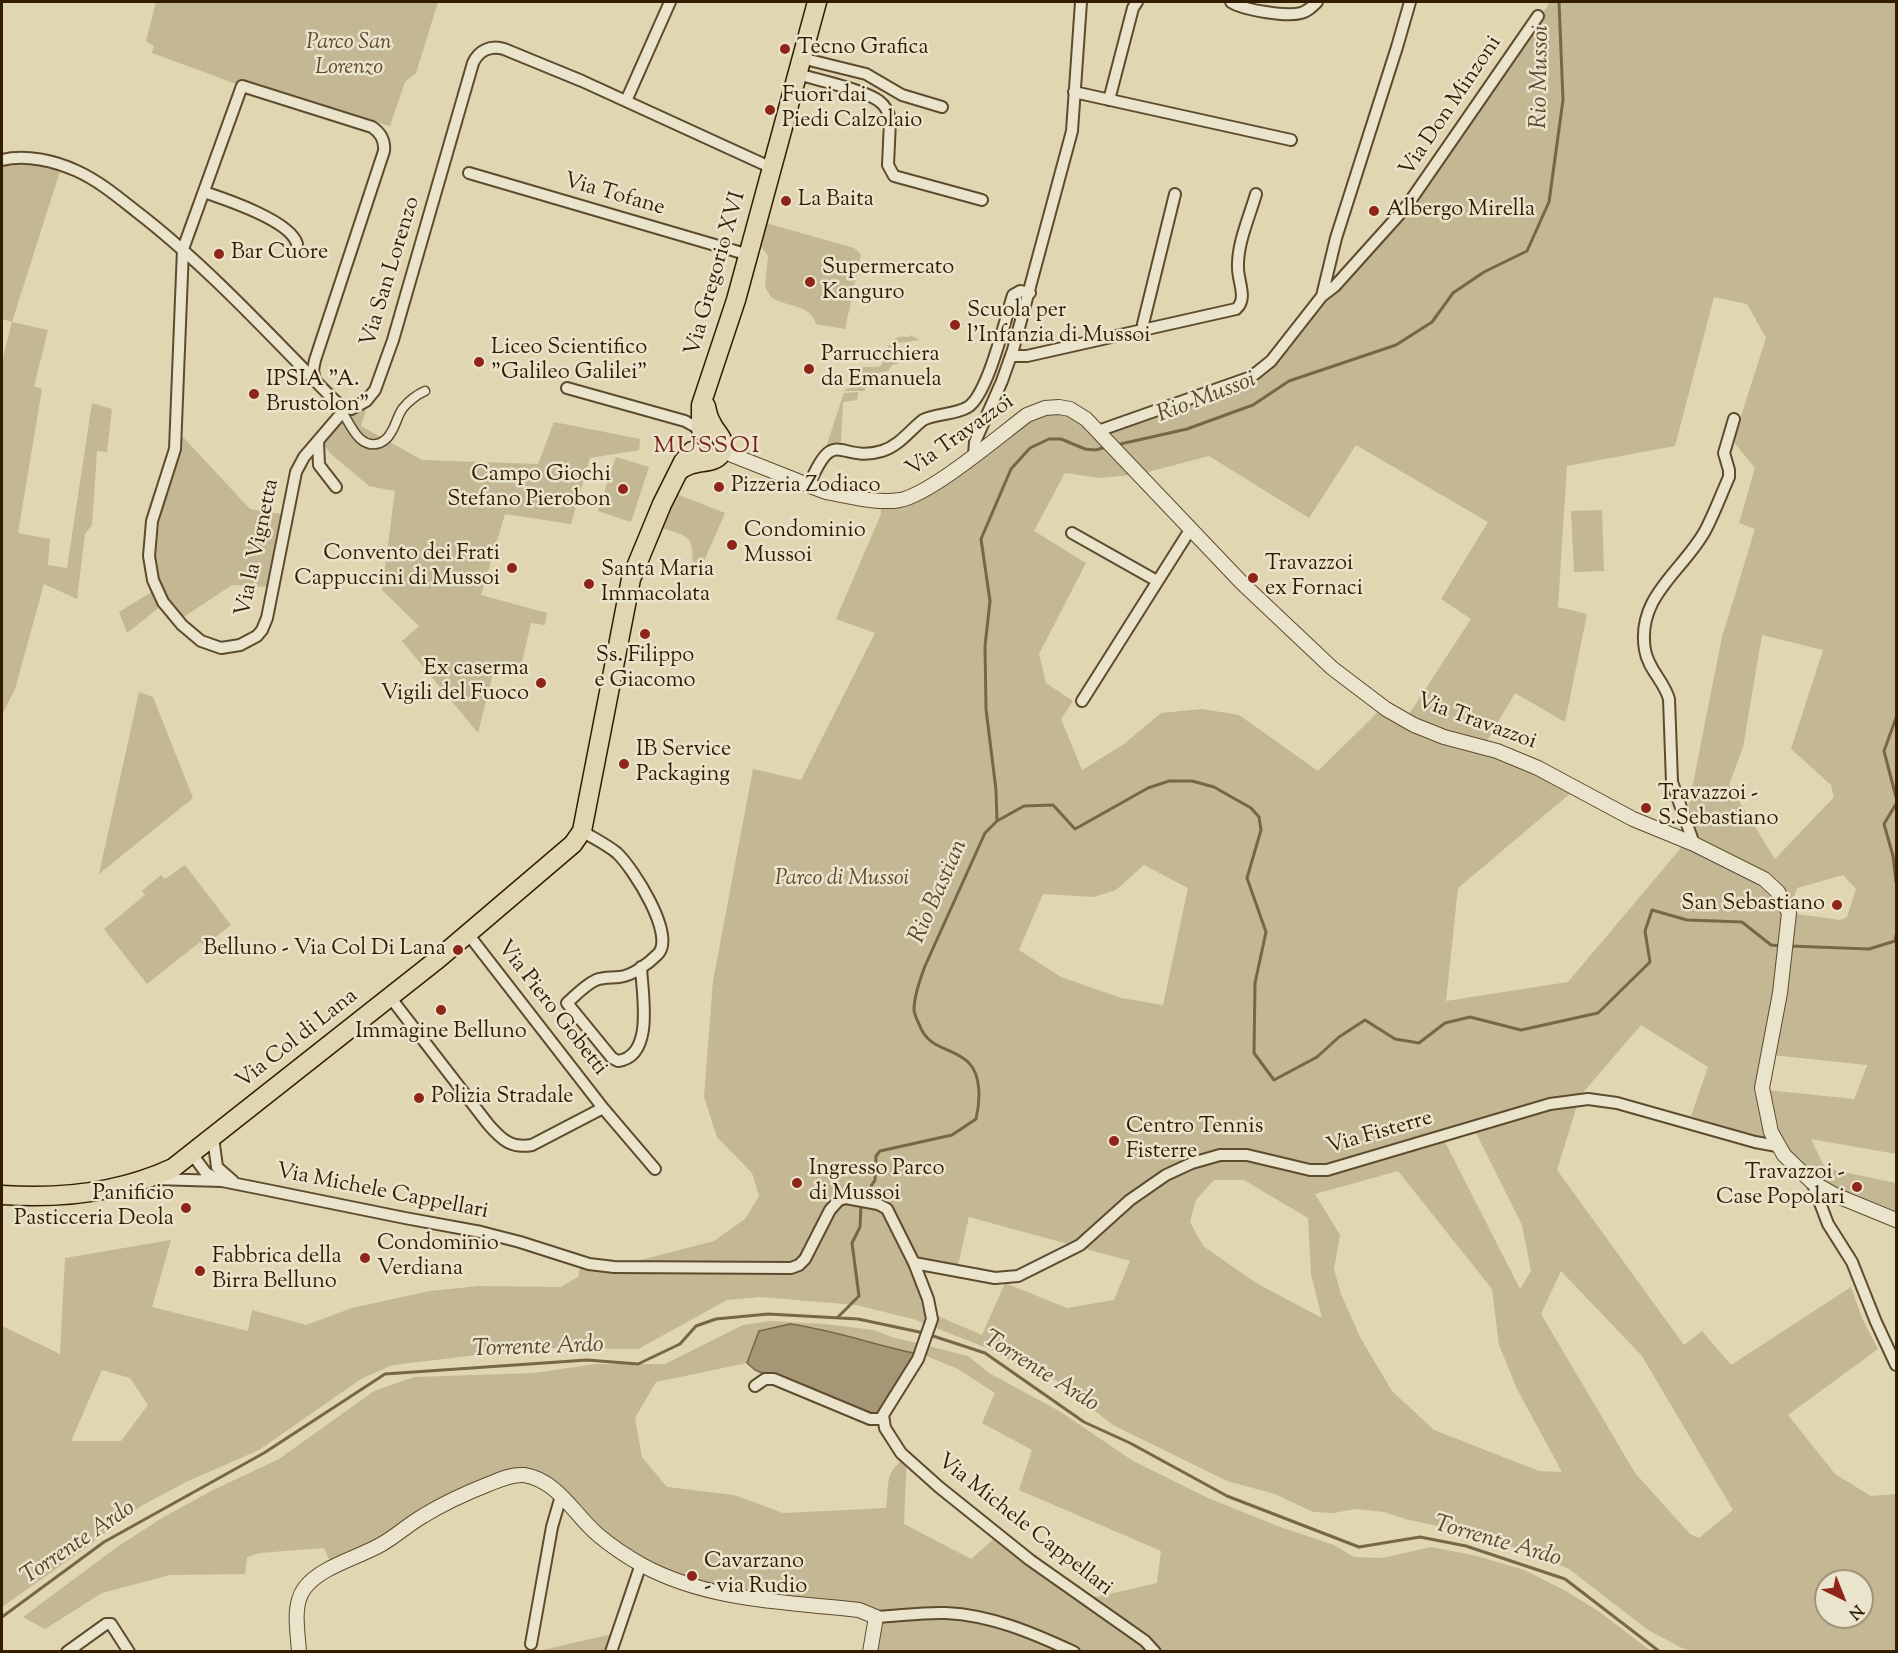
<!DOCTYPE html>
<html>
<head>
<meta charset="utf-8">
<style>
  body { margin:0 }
  #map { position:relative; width:1898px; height:1653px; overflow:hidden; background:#e0d6b2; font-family:"Sorts Mill Goudy",serif }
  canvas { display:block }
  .frame { position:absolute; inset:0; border:3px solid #331d01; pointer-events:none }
  .north { position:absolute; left:1814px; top:1569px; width:60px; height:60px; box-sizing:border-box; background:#ebe4cd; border:2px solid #a1947b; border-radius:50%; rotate:137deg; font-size:16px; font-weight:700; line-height:24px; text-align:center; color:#331d01 }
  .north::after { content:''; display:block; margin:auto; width:21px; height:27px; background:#8f2418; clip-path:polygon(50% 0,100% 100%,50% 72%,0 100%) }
</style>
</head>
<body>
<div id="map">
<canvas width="1898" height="1653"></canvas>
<div class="frame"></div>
<div class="north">N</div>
</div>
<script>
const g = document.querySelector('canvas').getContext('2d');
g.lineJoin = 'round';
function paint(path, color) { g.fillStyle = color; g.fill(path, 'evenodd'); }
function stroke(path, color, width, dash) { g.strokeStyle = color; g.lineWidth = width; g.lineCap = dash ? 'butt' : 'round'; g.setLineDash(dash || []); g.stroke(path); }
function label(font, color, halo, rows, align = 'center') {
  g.font = font + ' "Sorts Mill Goudy",serif'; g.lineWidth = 5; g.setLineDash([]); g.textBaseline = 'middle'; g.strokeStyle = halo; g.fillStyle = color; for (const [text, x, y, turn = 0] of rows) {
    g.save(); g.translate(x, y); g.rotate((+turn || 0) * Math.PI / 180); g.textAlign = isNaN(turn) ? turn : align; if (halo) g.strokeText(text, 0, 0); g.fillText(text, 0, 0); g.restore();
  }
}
paint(new Path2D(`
  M156 2H438L416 73 405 82 390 126 242 86 152 53 154 46 146 41Z
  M1543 2H1896V1154L1811 1139 1825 1168 1896 1183V1213L1818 1182 1804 1170 1787 1147 1691 1116 1708 1067 1641 1025 1580 1096 1557 1170 1684 1345 1702 1331 1731 1365 1851 1287 1862 1318 1878 1349 1788 1415 1835 1474 1871 1496 1896 1494V1651L1696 1652 1682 1648 1648 1630 1569 1569 1523 1549 1492 1543 1458 1530 1409 1520 1384 1512 1355 1509 1334 1513 1313 1512 1275 1494 1227 1481 1113 1425 1050 1376 1019 1366 992 1350 913 1319 856 1305 760 1297 727 1300 638 1349 536 1348 393 1365 361 1379 259 1450 186 1482 141 1506 77 1554 2 1607V1326L60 1354 65 1258 171 1240 152 1307 248 1331 252 1310 306 1325 352 1308 430 1291 479 1286 561 1287 578 1277 582 1258 629 1263 714 1241 745 1219 759 1196 752 1173 717 1137 704 1097 713 981 753 769 801 780 875 633 836 619 881 514V503H900L1038 413 1069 410 1102 433 1255 380 1318 294 1334 292 1427 185 1549 4ZM1714 297 1747 304 1766 338 1733 441 1755 468 1739 523 1755 529 1722 637 1680 849 1568 982 1446 1001 1458 888 1572 792 1552 781 1481 751 1515 693 1565 722 1587 614 1558 607 1567 466 1675 446ZM1356 445 1488 522 1441 599 1471 619 1402 725 1378 712 1318 771 1239 715 1202 709 1161 713 1124 744 1082 770 1061 719 1073 701 1046 683 1039 654 1086 563 1034 531 1065 473 1100 478 1140 474 1209 456 1309 518ZM1762 635 1823 650 1791 749 1831 785 1834 797 1775 859 1729 785 1743 747ZM1144 865 1188 888 1163 1005 1121 998 1061 977 1019 950 1043 894 1094 897 1116 890ZM1843 875 1856 889 1847 917 1840 920 1789 913 1797 888ZM1772 1055 1867 1065V1066L1854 1099 1766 1090ZM1476 1133 1522 1225 1531 1271 1520 1289 1445 1142ZM1398 1171 1492 1289 1499 1345 1517 1389 1562 1472 1539 1471 1434 1430 1392 1391 1361 1339 1341 1294 1334 1269 1340 1235 1315 1194ZM1214 1180H1244L1308 1218 1311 1274 1322 1318 1256 1283 1203 1246 1190 1222 1196 1200ZM969 1217 1130 1261 1114 1300 1067 1308 1005 1283 982 1335 926 1311 907 1261 957 1269ZM1561 1271 1642 1356 1733 1510 1699 1538 1690 1534 1635 1473 1541 1314ZM102 1370 130 1378 148 1405 121 1441H71ZM1826 1581H1862V1617H1826Z
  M6 162 61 168 12 322 48 330 34 386 42 389 18 533 50 539 48 565 67 568 92 403 112 409 107 452 97 451 92 525 85 534 77 599 44 584 15 689 3 713 2 361 12 322 2 319V167Z
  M755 220 854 248 861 255 845 329 816 324C810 303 787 308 771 297L765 287 768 256 751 233Z
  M910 335 920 340 898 343V364L892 365 888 371 859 376 847 367H878L882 365C887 351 889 333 909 337Z
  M888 374 891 387 874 388 871 386 870 378Z
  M854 377 857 378H867V385H865V391H844L853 385Z
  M858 392 857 400 843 402 841 442 832 444 826 447 844 393Z
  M368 403 361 426 422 460 538 464 554 422 640 439 639 450 590 458 571 524 505 514 481 595 547 613 545 625 531 623 521 666 496 662 478 733 402 641 419 626 382 590 395 491 369 486 331 454 319 438 341 408Z
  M182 436 250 509 282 514 269 587 232 585 179 620 165 603 127 633 119 612 158 588 151 540Z
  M698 445a9 9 0 1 1 18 0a9 9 0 1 1-18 0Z
  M616 457 649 467 631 522 598 511Z
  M674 493 725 513 700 570 693 566C692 532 690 538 659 527Z
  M1602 510 1604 571 1574 572 1571 511Z
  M139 692 153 697 193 798 99 874Z
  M185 865 231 925 204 946 200 942 147 984 104 929 145 895 142 891 161 875 165 879Z
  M771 1321 825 1324 874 1330 892 1337 968 1356 989 1373 1061 1412 1133 1461 1208 1498 1280 1527 1334 1545 1354 1557 1382 1558 1431 1547 1477 1556 1524 1570 1566 1591 1601 1613 1651 1651H868L878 1611 724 1591 680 1579 613 1544 540 1478H516L437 1509 332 1566 324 1548 260 1553 247 1557 245 1574 170 1575 102 1593 45 1629 23 1617 117 1547 162 1518 213 1490 279 1459 374 1391 414 1377 534 1373 596 1364H665L743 1325ZM790 1324 819 1328 890 1349 924 1355 958 1369 995 1393 982 1423 1032 1450 1019 1490 1161 1551 1157 1583 1096 1597 1041 1571 996 1537 971 1559 904 1524 907 1456C883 1474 890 1482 886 1508L783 1513 734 1495 667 1487 642 1457 635 1418 656 1382 747 1363 759 1331Z
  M616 1633 610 1651H539Z`), '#c3b794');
const water = new Path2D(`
  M790 1324C836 1330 879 1347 924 1355L880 1422 755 1370 747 1363 759 1331Z`);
paint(water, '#a59776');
stroke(water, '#776647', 1.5);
stroke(new Path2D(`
  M1116 445 1187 429 1253 405 1289 381 1396 345 1432 322 1453 293 1484 272 1527 251 1549 202 1563 100 1559 2
  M1896 718 1884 751 1896 797
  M1896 804 1884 824 1893 856 1896 882
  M997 821 996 790 986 709 985 646 990 601 981 539 1011 469 1030 448 1049 439H1061L1085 449 1095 450 1107 447
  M1790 946 1869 949 1895 941 1896 935
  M863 1199 875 1180 876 1156 880 1151 952 1135 976 1119C980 1102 982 1075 968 1062 951 1046 929 1051 919 1024 917 1020 915 1015 914 1011 914 996 920 980 925 966L985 833 997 821 1024 806 1053 805 1075 829 1148 788 1169 781H1192L1214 787 1251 808 1259 817 1261 830 1247 878 1266 932 1255 983 1254 1053 1274 1080 1317 1057 1339 1037 1365 1020 1395 1039 1419 1043 1445 1023 1470 1017 1521 1030 1598 1013 1650 962 1645 931 1652 910 1687 920 1742 922 1771 945 1781 946
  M837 1318 859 1296 852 1243 860 1227 861 1205
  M930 1335 985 1353 1084 1422 1130 1443 1227 1496 1359 1547 1420 1537 1466 1546 1565 1579 1660 1652
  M2 1617 104 1542 264 1453 385 1374 587 1360 638 1364 680 1344 696 1326 716 1319 768 1314 858 1319 924 1333`), '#776647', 3);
const pedestrian = new Path2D(`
  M343 413C351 426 360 450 380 443 384 441 388 438 390 434 396 426 397 416 403 408 409 401 416 395 425 391`);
const minor = new Path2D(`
  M1231 2C1243 10 1287 17 1301 13 1308 11 1312 7 1317 2
  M801 58 866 74 902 95 942 107
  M798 74C817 80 865 90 879 101 886 106 889 113 890 121L888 165 894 176 982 200
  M1074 92 1291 140
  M1109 100 1133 8 1137 2
  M626 101 670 2
  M2 160C26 154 55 161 77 171 99 181 118 197 137 212 207 266 270 335 332 398L341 406 351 409 366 401 375 390 393 340 473 63C479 50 491 45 504 49L582 81 772 168
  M469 173 749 255
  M204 192C225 199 291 221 297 244
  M1322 296 1335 286 1406 207 1538 16
  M1144 330 1143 324 1175 194
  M1011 356H1027L1236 309C1248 299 1238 282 1238 268 1237 244 1249 218 1256 194
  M315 381 313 370 315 360 384 151C385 141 381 133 372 127L242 86 183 249 175 449 152 521 149 556 153 580 163 602 182 625 201 641 221 648 240 645 257 636 262 630 267 618 296 472 304 457 346 408
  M567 388 685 421 701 430
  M1098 431 1251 377 1271 361 1322 296 1336 238 1397 47 1410 2
  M318 441 319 465 336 487
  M974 455 975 442 1002 381 1013 350 1072 131 1081 2
  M809 485C835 423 839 464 882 451 899 446 910 430 923 420 937 413 955 415 968 407 988 394 1005 320 1013 295L1020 291 1030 293
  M1072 533 1157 581
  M1082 701 1190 530
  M582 831C593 838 606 844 617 853 633 868 676 935 658 954 648 964 632 976 619 977 611 978 604 977 596 980 585 985 576 995 567 1003L612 1058 618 1061C655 1056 642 993 641 967
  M1694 844 1672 782 1669 699C1664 681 1648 669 1645 650 1636 597 1682 572 1705 531 1714 514 1721 495 1729 477V470L1724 453 1734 419
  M390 997 488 1124C501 1139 511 1149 532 1145L603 1108 468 934
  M603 1108 655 1169
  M213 1137 217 1167 233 1181
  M192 1154 206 1173 219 1180
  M154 1179 222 1181 267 1190 405 1218 481 1232 520 1242 589 1264 614 1267 791 1268 799 1265 805 1259 830 1210 839 1200 846 1198 878 1204 887 1209 914 1263 928 1299 932 1319 918 1359 883 1415 885 1428 901 1453 939 1487 1030 1560 1145 1641 1155 1652
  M1812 1182 1828 1224 1852 1262 1876 1322 1896 1365
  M914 1263 995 1278 1018 1276 1080 1245 1130 1200 1166 1175 1192 1163 1220 1155H1247L1310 1170H1327L1550 1104 1588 1099 1617 1103 1755 1142 1777 1146
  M755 1386 765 1379H774L870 1419H883
  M876 1617C899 1616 923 1612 946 1613 991 1615 1033 1633 1074 1652
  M531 1644 552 1527 561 1496
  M67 1652 106 1624H111L129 1652
  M611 1652 641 1564`);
const tertiary = new Path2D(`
  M722 439 732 455 818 489 826 492C850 496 876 504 900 500 931 494 999 436 1027 415L1045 408 1059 407 1070 409 1086 419 1242 583 1332 668 1386 709 1414 725 1444 737 1497 751 1538 768 1633 819 1694 844 1764 879 1778 892 1789 913 1780 993 1762 1088 1771 1132 1784 1155 1812 1182 1835 1195 1896 1220
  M299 1652C298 1632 292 1606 304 1589 319 1567 358 1558 382 1544 396 1536 409 1524 423 1516 444 1503 466 1493 489 1484 499 1480 512 1474 524 1475 557 1480 574 1514 597 1534 611 1546 626 1556 642 1565 708 1601 786 1602 859 1610L876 1617 870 1652`);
const primary = new Path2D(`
  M701 430V405L736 300 817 2
  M678 472C692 458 713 466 721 454 729 442 717 434 712 424 709 419 707 412 706 406
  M2 1195C61 1199 119 1193 173 1168L438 959 573 844 582 831 631 579 662 504 683 462 692 451`);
stroke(pedestrian, '#5e4b2d', 11);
stroke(minor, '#5e4b2d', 14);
stroke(tertiary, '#5e4b2d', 16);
stroke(primary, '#331d01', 21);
stroke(pedestrian, '#ebe4cd', 8);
stroke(minor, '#ebe4cd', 10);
stroke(tertiary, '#ebe4cd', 14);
stroke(primary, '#e0d6b2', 18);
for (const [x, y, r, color] of [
  [785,49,6,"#8f2418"],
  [770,110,6,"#8f2418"],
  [786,201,6,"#8f2418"],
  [1374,211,6,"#8f2418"],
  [219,254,6,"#8f2418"],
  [810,282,6,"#8f2418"],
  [955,325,6,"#8f2418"],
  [479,362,6,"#8f2418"],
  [809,369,6,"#8f2418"],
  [254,394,6,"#8f2418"],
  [719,487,6,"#8f2418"],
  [623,489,6,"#8f2418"],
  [732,545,6,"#8f2418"],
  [512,568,6,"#8f2418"],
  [1253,578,6,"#8f2418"],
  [589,584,6,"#8f2418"],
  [645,634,6,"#8f2418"],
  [541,683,6,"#8f2418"],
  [624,764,6,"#8f2418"],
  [1646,808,6,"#8f2418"],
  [1837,905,6,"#8f2418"],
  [458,950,6,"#8f2418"],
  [441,1010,6,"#8f2418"],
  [419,1098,6,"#8f2418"],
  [1114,1141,6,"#8f2418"],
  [797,1183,6,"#8f2418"],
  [1857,1187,6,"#8f2418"],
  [186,1208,6,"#8f2418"],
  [365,1258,6,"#8f2418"],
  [200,1271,6,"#8f2418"],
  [692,1576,6,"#8f2418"]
]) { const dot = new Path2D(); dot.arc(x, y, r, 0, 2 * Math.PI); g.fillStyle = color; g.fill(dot); stroke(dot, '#ebe4cd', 2); }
label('italic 22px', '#5e4b2d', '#ebe4cd', [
  ["Parco San",349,44],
  ["Lorenzo",349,69],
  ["Parco di Mussoi",842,880]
]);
label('22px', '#331d01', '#ebe4cd', [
  ["Tecno Grafica",797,49],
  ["Fuori dai",782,97],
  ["Piedi Calzolaio",782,122],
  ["La Baita",798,201],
  ["Albergo Mirella",1386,211],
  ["Bar Cuore",231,254],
  ["Supermercato",822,269],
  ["Kanguro",822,294],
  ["Scuola per",967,312],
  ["l'Infanzia di Mussoi",967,337],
  ["Liceo Scientifico",491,349],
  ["\"Galileo Galilei\"",491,374],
  ["Parrucchiera",821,356],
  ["da Emanuela",821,381],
  ["IPSIA \"A.",266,381],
  ["Brustolon\"",266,406],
  ["Campo Giochi",611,476,"right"],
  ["Stefano Pierobon",611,501,"right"],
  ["Pizzeria Zodiaco",731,487],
  ["Condominio",744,532],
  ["Mussoi",744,557],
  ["Convento dei Frati",500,555,"right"],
  ["Cappuccini di Mussoi",500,580,"right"],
  ["Travazzoi",1265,565],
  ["ex Fornaci",1265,590],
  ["Santa Maria",601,571],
  ["Immacolata",601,596],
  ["Ss. Filippo",645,657,"center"],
  ["e Giacomo",645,682,"center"],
  ["Ex caserma",529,670,"right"],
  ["Vigili del Fuoco",529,695,"right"],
  ["IB Service",636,751],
  ["Packaging",636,776],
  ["Travazzoi -",1658,795],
  ["S.Sebastiano",1658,820],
  ["San Sebastiano",1825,905,"right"],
  ["Belluno - Via Col Di Lana",446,950,"right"],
  ["Immagine Belluno",441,1033,"center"],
  ["Polizia Stradale",431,1098],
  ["Centro Tennis",1126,1128],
  ["Fisterre",1126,1153],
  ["Ingresso Parco",809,1170],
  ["di Mussoi",809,1195],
  ["Travazzoi -",1845,1174,"right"],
  ["Case Popolari",1845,1199,"right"],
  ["Panificio",174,1195,"right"],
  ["Pasticceria Deola",174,1220,"right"],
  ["Condominio",377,1245],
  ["Verdiana",377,1270],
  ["Fabbrica della",212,1258],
  ["Birra Belluno",212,1283],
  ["Cavarzano",704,1563],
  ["- via Rudio",704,1588]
], 'left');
label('22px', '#331d01', '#ebe4cd', [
  ["Via Don Minzoni",1452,107,-56],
  ["Via Tofane",614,196,16],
  ["Via San Lorenzo",392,272,-73],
  ["Via Gregorio XVI",717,274,-74],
  ["Via Travazzoi",961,437,-35],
  ["Via la Vignetta",259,548,-78],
  ["Via Travazzoi",1476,723,20],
  ["Via Piero Gobetti",551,1009,52],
  ["Via Col di Lana",298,1040,-38],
  ["Via Fisterre",1380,1134,-16],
  ["Via Michele Cappellari",382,1193,11],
  ["Via Michele Cappellari",1024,1526,38]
]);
label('italic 24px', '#5b482a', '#ebe4cd', [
  ["Rio Mussoi",1542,77,-89],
  ["Rio Mussoi",1207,399,-21],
  ["Rio Bastian",940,892,-66],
  ["Torrente Ardo",538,1349,-2],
  ["Torrente Ardo",1040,1373,32],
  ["Torrente Ardo",1497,1543,16],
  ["Torrente Ardo",79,1544,-34]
]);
g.letterSpacing = '1.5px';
label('24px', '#7a1f14', '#ebe4cd', [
  ["MUSSOI",707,448]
]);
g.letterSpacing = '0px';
</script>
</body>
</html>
